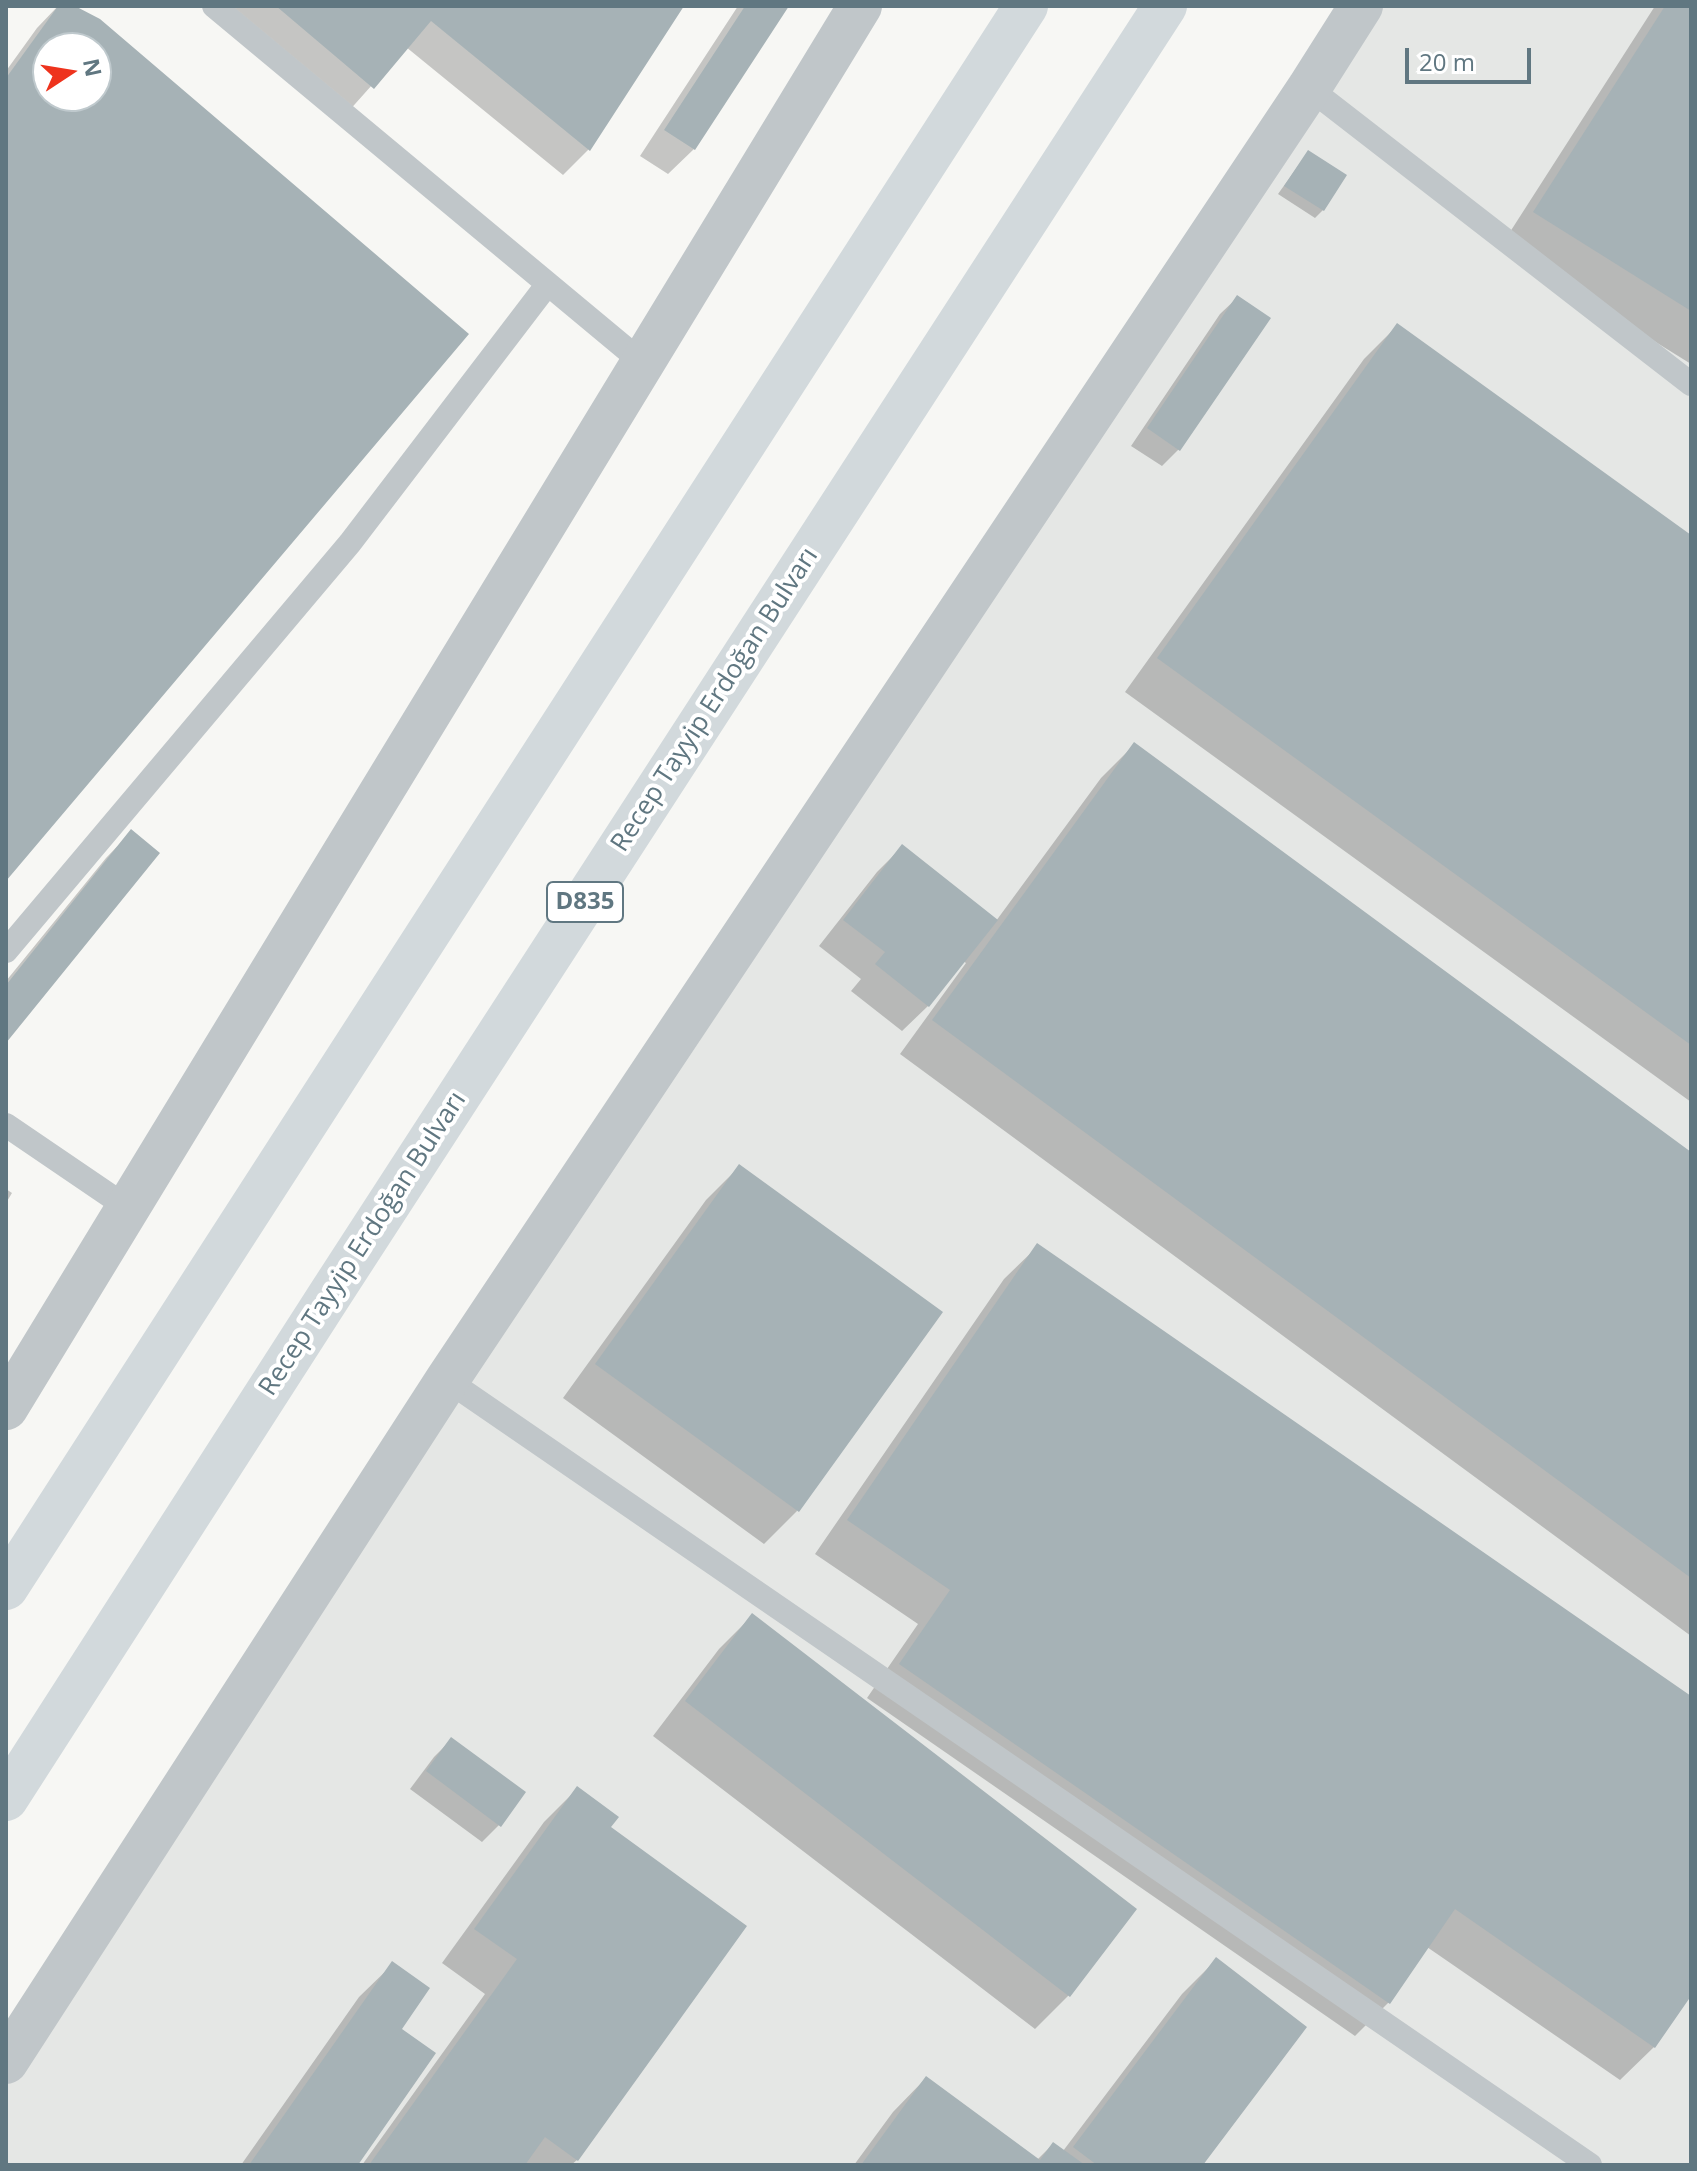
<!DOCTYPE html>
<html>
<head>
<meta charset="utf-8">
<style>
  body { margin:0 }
  #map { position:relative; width:1697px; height:2171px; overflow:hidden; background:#f7f7f4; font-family:"Open Sans",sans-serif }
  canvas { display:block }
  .frame { position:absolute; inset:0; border:8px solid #607781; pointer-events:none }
  .north { position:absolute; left:32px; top:32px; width:80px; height:80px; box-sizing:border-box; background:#fff; border:2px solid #bfc9cd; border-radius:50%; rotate:78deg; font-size:22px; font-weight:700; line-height:32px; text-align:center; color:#607781 }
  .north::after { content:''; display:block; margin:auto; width:28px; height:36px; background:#ee331d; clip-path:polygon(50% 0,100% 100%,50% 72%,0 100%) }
  .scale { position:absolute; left:1405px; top:48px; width:126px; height:36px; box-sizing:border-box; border:4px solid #607781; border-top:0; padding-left:10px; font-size:24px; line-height:28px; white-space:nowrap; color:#607781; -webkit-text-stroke:6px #fff; paint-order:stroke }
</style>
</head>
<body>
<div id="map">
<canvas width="1697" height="2171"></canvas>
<div class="frame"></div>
<div class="north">N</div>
<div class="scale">20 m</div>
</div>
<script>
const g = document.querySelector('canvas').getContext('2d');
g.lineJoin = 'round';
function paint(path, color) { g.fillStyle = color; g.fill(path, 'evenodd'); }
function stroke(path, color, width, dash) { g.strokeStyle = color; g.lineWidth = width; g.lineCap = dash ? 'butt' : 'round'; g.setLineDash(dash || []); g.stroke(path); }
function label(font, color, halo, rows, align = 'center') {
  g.font = font + ' "Open Sans",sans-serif'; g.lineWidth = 8; g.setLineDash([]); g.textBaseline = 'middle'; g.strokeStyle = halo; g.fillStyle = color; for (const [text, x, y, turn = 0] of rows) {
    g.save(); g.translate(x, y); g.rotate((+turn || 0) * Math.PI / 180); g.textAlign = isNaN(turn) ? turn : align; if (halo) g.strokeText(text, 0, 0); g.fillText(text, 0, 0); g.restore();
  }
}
paint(new Path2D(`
  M1364 6H1691V2165H6V2062Z`), '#e5e7e5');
paint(new Path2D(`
  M58 6H70L466 334 6 878V71L37 28ZM48 48H96V96H48Z
  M220 6H682L588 150 563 175 406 47 347 113Z
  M738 6H787L694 149 668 174 640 156Z
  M1655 6H1691V364L1501 246Z
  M1308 152 1323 210 1315 218 1278 194Z
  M1238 297 1179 449 1162 466 1131 446 1220 314Z
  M1398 325 1691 538V1102L1125 692 1364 359Z
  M1134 745 1691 1154V1636L900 1054 966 963 963 961 928 1006 902 1031 851 991 861 979 819 946 877 872 902 847 996 921 1101 778Z
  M131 832 6 1040V981L106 858Z
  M739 1167 797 1511 764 1544 563 1398 706 1200Z
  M6 1189 12 1193 6 1203Z
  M1038 1246 1691 1698V1992L1654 2047 1620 2080 1427 1947 1389 2002 1355 2036 867 1698 918 1624 815 1554 1004 1279Z
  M752 1616 1134 1909 1068 1996 1035 2029 653 1736 719 1649Z
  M451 1740 499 1825 482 1842 410 1789 434 1757Z
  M577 1789 608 1828 577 2160 571 2165H362L485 1994 442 1963 544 1822Z
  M1216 1960 1201 2165H854L893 2112 926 2078 1037 2160 1053 2144 1063 2151 1182 1994Z
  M393 1964 399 2029 356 2165H241L359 1997Z`), '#0003');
paint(new Path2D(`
  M58 6H75L100 19 469 334 6 881V78ZM48 48H96V96H48Z
  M276 6H684L590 151 431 21 374 89Z
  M745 6H789L695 150 664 130Z
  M1665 6H1691V311L1533 212Z
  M1308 150 1347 175 1324 211 1284 186Z
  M1237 295 1271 318 1180 451 1147 428Z
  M1397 323 1691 535V1045L1157 658Z
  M1134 742 1691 1152V1578L932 1020Z
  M131 829 160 853 6 1043V985Z
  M902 844 998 920 929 1007 875 964 885 952 843 920Z
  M739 1164 943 1312 799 1512 595 1364Z
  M1037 1243 1691 1696V1996L1655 2048 1455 1909 1390 2004 899 1664 950 1590 847 1520Z
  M752 1613 1137 1909 1070 1997 685 1701Z
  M451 1737 526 1792 501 1827 426 1771Z
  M577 1786 619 1817 611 1827 747 1926 578 2161 545 2137 525 2165H369L517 1959 474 1929Z
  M1216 1957 1307 2027 1203 2165H1097L1073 2147Z
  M392 1961 430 1988 402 2029 436 2053 358 2165H249Z
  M926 2076 1040 2160 1053 2142 1085 2165H861Z`), '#a6b2b6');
stroke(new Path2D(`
  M214 6 643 363
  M1309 88 1691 384
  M6 951 350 543 547 285
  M6 1125 128 1208
  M447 1380 1590 2165`), '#c0c6c9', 24);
stroke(new Path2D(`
  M6 1408 860 6
  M6 2062 447 1380 1309 88 1361 6`), '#c0c6c9', 44);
stroke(new Path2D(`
  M6 1588 1026 6
  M6 1799 331 1293 1165 6`), '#d2d9dc', 44);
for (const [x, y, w] of [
  [585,902,76]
]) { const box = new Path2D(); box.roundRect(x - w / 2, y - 20, w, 40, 6); g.fillStyle = '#fff'; g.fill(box); stroke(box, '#607781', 2); }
label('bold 24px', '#607781', null, [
  ["D835",585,902]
]);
label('26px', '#607781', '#fff', [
  ["Recep Tayyip Erdoğan Bulvarı",715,700,-57],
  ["Recep Tayyip Erdoğan Bulvarı",363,1244,-57]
]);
</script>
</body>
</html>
